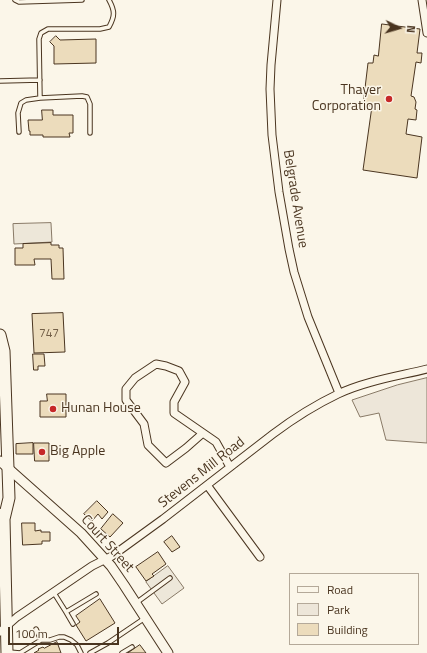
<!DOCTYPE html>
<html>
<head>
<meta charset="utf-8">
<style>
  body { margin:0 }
  #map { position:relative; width:427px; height:653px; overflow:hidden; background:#fbf6e9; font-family:"Titillium Web",sans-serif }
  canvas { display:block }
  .legend { position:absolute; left:289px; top:573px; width:130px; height:72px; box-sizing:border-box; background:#fbf6e9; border:1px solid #b4a999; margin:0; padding:5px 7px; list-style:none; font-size:12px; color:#4a3520 }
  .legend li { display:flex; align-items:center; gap:8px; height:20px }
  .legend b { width:20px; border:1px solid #b4a999 }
  .north { position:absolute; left:379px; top:8px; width:40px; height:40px; -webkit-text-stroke:3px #fbf6e9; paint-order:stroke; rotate:95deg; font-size:11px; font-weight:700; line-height:16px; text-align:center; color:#4a3520 }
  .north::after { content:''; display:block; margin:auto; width:14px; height:18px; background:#4a3520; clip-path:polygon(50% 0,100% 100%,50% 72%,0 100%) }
  .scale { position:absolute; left:8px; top:627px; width:111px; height:18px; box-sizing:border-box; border:2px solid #4a3520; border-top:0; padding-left:5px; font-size:12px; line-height:14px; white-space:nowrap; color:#4a3520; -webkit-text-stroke:3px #fbf6e9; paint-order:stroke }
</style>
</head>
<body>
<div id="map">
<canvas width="427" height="653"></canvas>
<ul class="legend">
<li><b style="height:5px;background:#fbf6e9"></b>Road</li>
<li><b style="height:11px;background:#ede6d9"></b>Park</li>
<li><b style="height:11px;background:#ecdcbc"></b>Building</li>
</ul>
<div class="north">N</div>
<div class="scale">100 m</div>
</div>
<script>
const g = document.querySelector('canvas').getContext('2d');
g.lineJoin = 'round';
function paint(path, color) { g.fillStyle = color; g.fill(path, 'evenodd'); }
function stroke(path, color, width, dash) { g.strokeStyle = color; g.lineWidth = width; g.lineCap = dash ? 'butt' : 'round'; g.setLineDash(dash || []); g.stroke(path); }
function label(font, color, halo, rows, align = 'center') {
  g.font = font + ' "Titillium Web",sans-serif'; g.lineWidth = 3; g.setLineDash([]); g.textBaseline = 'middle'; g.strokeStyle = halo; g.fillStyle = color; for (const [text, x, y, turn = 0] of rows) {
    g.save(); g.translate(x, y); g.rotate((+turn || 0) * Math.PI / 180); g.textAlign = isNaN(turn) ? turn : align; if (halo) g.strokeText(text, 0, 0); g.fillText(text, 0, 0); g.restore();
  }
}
const green = new Path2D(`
  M427 378V443L386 440 379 413 360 417 352 400 397 385Z`);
paint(green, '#ede6d9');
stroke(green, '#887966', 1);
const parking = new Path2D(`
  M51 223 52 242 14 244 13 224Z
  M168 566 184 588 162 604 146 582Z`);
paint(parking, '#ede7d9');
stroke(parking, '#887966', 1);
const building = new Path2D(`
  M382 24 420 29 417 53H422L421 63 416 62 411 96 414 97 416 102 415 109 417 110 416 120 408 119 406 134 422 137 417 178 363 170 372 106 363 105 368 63H373L374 55 378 56Z
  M56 36 60 40 96 39V63L54 64V46L50 42Z
  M42 110H53V115H73V133H69L70 137H43V135H30V131H29L28 120H42Z
  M51 243V245H59V248H63L64 279H52L51 259H34L35 265H15V248H23V244Z
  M63 313 65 352 34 353 32 314Z
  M33 354H44L45 366H38V370H34Z
  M47 394H66V417H40V401H47Z
  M33 443V454H16V444Z
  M34 443H49V461H35Z
  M97 501 108 512 102 519 98 514 92 521 84 514Z
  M113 514 123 523 110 537 101 529Z
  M22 523H35V531L41 530V532H50V541H42V544L23 545Z
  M172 536 180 547 172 552 164 542Z
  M158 552 166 564 152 574 154 576 146 581 136 567Z
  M100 599 115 623 86 641 76 625 80 622 76 616Z
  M57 642 61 653H34L39 650 38 649 43 647 44 648Z
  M140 645 146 653H128Z`);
paint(building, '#ecdcbc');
stroke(building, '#4a3520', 1);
const lane = new Path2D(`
  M15 0 19 2 82 0
  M0 81 40 80
  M40 98 82 96 87 97 90 104V133
  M19 132 18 113 21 103 26 100 40 98 39 39 41 33 48 29H100L109 27C115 16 115 11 109 0
  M54 593 66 612 96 594
  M136 603 170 578
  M66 612 73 624
  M36 629 41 640
  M9 652 20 653 41 640H50L59 637H64L71 640 77 645 81 653
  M90 653 108 643 145 618
  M122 653 132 647`);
const street = new Path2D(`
  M277 0 271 65 270 89 272 135 279 192 289 249 294 272 308 317 339 393
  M422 0 427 33
  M203 433 186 448 166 463 148 445 144 424 126 400V389L135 378 156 364 166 366 179 371 185 382 174 402V413L216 442 230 467
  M207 485 260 557
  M0 632 17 617 92 566 112 556 163 519 273 434C293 419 315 405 338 394 365 381 399 376 427 369`);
const secondary = new Path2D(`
  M0 461 81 533 111 566 124 585 168 653`);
const primary = new Path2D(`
  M0 335 4 351 9 498 4 519
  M2 514 4 519 7 653`);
stroke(lane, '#4a3520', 5.5);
stroke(street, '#4a3520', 9);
stroke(secondary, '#4a3520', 11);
stroke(primary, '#4a3520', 13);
stroke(lane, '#fbf6e9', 3.5);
stroke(street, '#fbf6e9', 7);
stroke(secondary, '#fbf6e9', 9);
stroke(primary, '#fbf6e9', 11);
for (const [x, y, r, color] of [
  [389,99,4,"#c62828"],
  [53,409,4,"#c62828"],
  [42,452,4,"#c62828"]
]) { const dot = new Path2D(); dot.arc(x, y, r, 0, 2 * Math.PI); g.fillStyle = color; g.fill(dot); stroke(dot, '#fbf6e9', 1.5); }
label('12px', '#725f47', null, [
  ["747",49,334]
]);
label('14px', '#4a3520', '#fbf6e9', [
  ["Thayer",381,91,"right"],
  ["Corporation",381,107,"right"],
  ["Hunan House",61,409],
  ["Big Apple",50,452]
], 'left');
label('14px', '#4a3520', '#fbf6e9', [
  ["Belgrade Avenue",295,199,81],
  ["Stevens Mill Road",202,473,-38],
  ["Court Street",107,544,48]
]);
</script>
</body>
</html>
